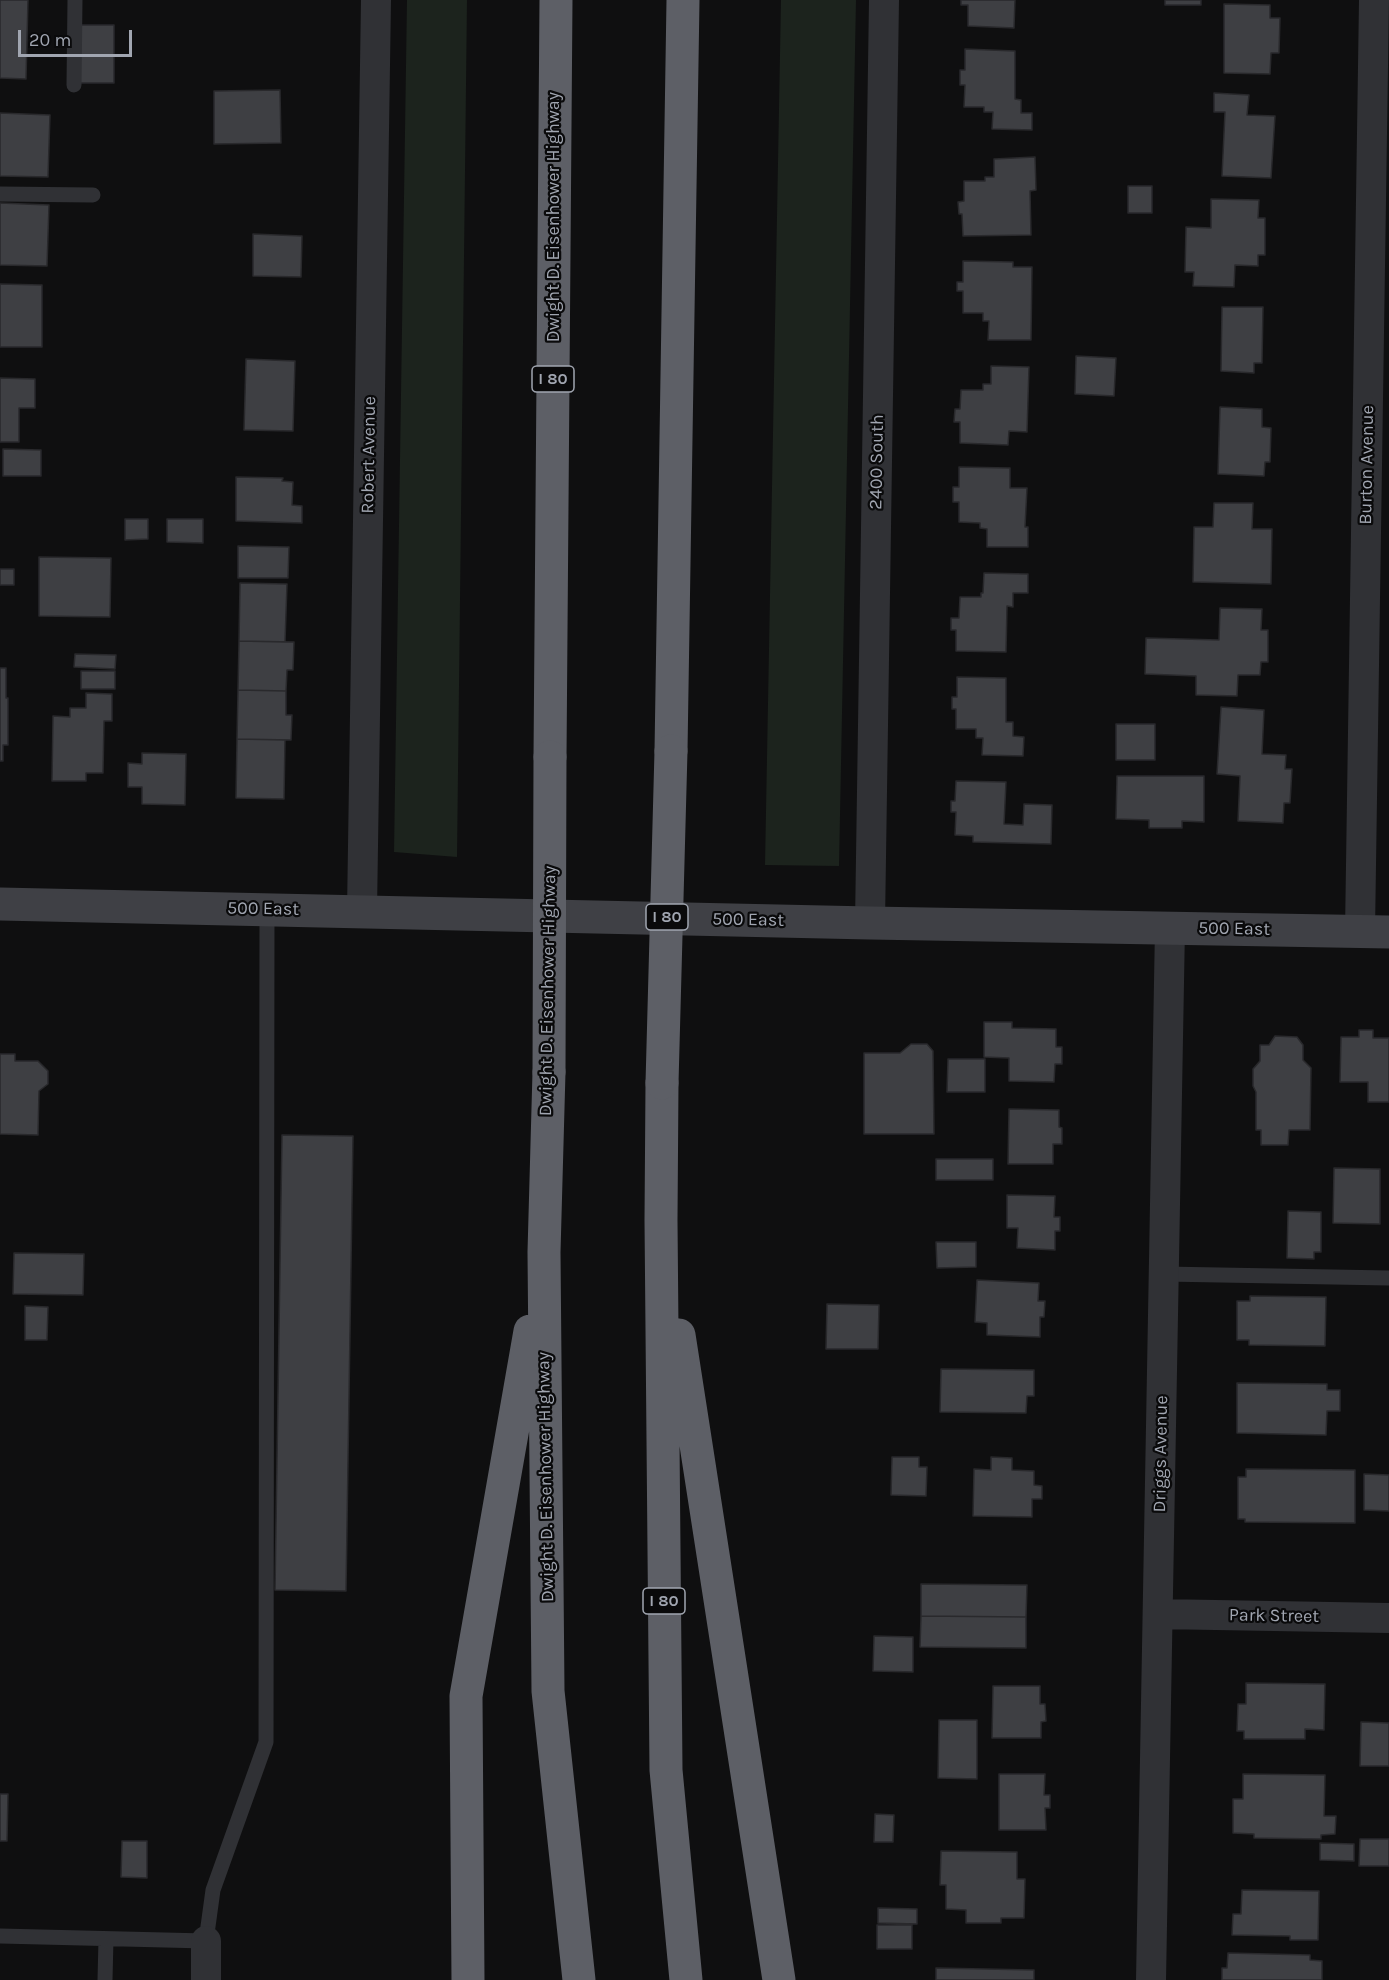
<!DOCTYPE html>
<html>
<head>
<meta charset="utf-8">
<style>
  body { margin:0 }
  #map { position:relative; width:1389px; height:1980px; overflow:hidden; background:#0f0f10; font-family:Karla,sans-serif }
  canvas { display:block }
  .scale { position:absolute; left:18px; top:30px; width:114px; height:27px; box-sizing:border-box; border:3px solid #a1a6b1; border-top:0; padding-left:8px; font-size:18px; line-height:21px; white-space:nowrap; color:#a1a6b1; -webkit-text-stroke:4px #0a0a0b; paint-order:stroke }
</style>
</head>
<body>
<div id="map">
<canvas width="1389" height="1980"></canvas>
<div class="scale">20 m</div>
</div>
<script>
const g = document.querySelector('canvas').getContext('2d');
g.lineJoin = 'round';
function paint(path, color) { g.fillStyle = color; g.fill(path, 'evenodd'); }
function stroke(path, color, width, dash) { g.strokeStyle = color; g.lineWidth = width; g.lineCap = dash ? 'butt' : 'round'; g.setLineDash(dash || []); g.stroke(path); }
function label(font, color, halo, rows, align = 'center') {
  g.font = font + ' Karla,sans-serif'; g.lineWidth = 4.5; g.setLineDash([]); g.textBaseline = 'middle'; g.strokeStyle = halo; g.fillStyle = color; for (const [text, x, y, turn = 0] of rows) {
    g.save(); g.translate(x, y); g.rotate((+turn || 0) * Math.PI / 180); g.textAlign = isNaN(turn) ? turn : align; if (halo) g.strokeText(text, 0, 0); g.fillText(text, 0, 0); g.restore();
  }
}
paint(new Path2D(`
  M407 0H467L457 857 394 852Z
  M781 0H856L839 866 765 865Z`), '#1c231d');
const building = new Path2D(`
  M0 0H28L26 79 0 78Z
  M961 0H1015L1014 28 968 26V5H961Z
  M1165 0H1201V5H1165Z
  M1224 4 1270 5V18H1280L1279 53H1271L1270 74 1224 73Z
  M80 25H114V83H79Z
  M965 49 1015 51V99L1021 100V113H1032V130L992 129 993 112H984V107H964L965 85H960V70H965Z
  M280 90 281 143 214 144V91Z
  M1214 93 1249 95 1247 115 1275 116 1271 178 1222 176 1225 112H1214Z
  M0 113 50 115 48 177 0 176Z
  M1035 157 1036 190 1030 191 1031 235 963 236 962 214H959L958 202 964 201V181H985V177H994V159Z
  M1128 186H1152V213H1128Z
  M1211 199 1259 200 1258 218H1265V255H1258V266L1235 265 1234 287 1193 286 1194 272H1185L1186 227 1211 228Z
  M0 203 49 205 47 266 0 265Z
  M253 234 302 236 301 277 253 276Z
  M963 261 1013 262V267H1032L1031 340H988L989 321H983V313H963V291H957V282H963Z
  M0 284 42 285V347H0Z
  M1222 307H1263L1262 363H1254V373L1221 371Z
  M1076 356 1116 358 1114 396 1075 394Z
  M246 359 295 361 293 431 244 430Z
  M991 366 1029 367 1027 432 1009 431 1008 445 960 443V422H954L955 409H960L961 390H983V384H991Z
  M0 378 35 379V408H19V442H0Z
  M1220 407 1262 409V427L1271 428 1270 462H1265L1264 476 1218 474Z
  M3 449 41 450V476H3Z
  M959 467 1010 468V488H1027L1025 527H1028V547H987V529L980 528V523L959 522V502H953V487H959Z
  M236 477 283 478 282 481 293 482 292 505 302 506V523L236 521Z
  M1214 503H1253L1252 529H1272L1271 584 1193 582 1194 527H1213Z
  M125 519H148V539L125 540Z
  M167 519H203V543L167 542Z
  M238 546 289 547 288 578H238Z
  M39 557 111 558 110 617 39 616Z
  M0 569H14V585H0Z
  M984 573 1028 574V593H1013V607L1007 606 1006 652 956 651V630H951V618H959L960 597H981V593H983Z
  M240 583 287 584 285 642 239 641Z
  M1220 608 1262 609 1261 630H1268V662H1261L1260 675H1238L1237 696 1196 695V676L1145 674 1146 638 1219 640Z
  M239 641 294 642 293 670H287L286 691 238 690Z
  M75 654 116 655 115 669 74 667Z
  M0 668H6V698H8V745H3V761H0Z
  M81 671H115V689H81Z
  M957 677 1006 678V722H1013V736L1024 737 1023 756 982 755 983 738H976V729H956V709H952V697H957Z
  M238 690 286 691V715H292L291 740 237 739Z
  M86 693 112 694V721H104L103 773H86V781H52L53 716 70 717V708H86Z
  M1221 707 1264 710 1262 754 1286 755 1285 769H1292L1290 803H1284L1283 823 1238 821 1240 776 1217 774Z
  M1116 724H1155V760H1116Z
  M237 739 285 740 284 799 236 798Z
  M142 753 186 754 185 805 142 804V787H128V763L142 764Z
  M1117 776H1204V822L1182 821V828H1149V820L1116 819Z
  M956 781 1006 782 1004 824 1023 825 1024 804 1052 805 1051 844 973 842V836L955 835 956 812H951V801H955Z
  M984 1022H1012V1028L1056 1029V1047H1062V1064H1055L1054 1082 1009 1081V1058L984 1057Z
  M1359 1030H1373V1038H1389V1102H1368V1082H1340L1341 1037H1359Z
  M1275 1036 1297 1037 1303 1045V1060L1311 1068 1310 1130H1289L1288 1145H1261V1130H1256V1092L1253 1086V1069L1260 1061V1045H1269Z
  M911 1044H927L933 1051 934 1134H864V1053H900Z
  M0 1054H15V1061H38L48 1071V1084L39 1091 38 1135 0 1134Z
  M948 1059H985V1092H947Z
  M1009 1109 1059 1110V1127L1062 1128V1144H1053V1164H1008Z
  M282 1135 353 1136 346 1591 275 1590Z
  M936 1159H993V1180H936Z
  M1334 1168 1380 1169V1224L1333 1223Z
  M1007 1195 1055 1196 1054 1217H1060V1231H1055V1250L1017 1248 1018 1228H1007Z
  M1288 1211 1321 1212V1252H1314V1259L1287 1258Z
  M936 1242H976V1267L937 1268Z
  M14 1253 84 1254 83 1295 13 1294Z
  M977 1280 1039 1283 1038 1301H1045L1044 1317H1040V1337L987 1335V1323L975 1322Z
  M1250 1296 1326 1297 1325 1346 1249 1345V1340H1237V1301H1250Z
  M827 1304 879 1305 878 1349H826Z
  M25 1306 48 1307 47 1340H25Z
  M941 1369 1034 1370V1396H1027L1026 1413 940 1412Z
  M1237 1383 1327 1384V1390H1340V1411H1327L1326 1435 1237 1433Z
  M892 1457H919V1467H927L926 1496 891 1495Z
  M991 1457 1012 1458V1470L1034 1471V1485L1042 1486V1499H1032V1517L973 1516 974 1469 991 1470Z
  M1246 1469 1355 1470V1523L1245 1522V1519H1238V1477H1246Z
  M1364 1474 1389 1475V1511L1364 1510Z
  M921 1584 1027 1585 1026 1617 921 1616Z
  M921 1616 1026 1617V1648L920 1647Z
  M874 1636 913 1637V1672L873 1671Z
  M1246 1683 1325 1684 1324 1730 1305 1729V1739H1244V1731H1237L1238 1704H1246Z
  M993 1686H1040V1704H1045L1046 1721 1041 1722V1738H992Z
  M939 1720H977V1779L938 1778Z
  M1361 1722 1389 1723V1766H1360Z
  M999 1774H1045L1044 1795H1050V1808H1045L1046 1830H999Z
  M1243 1774 1325 1775 1324 1816H1336L1335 1834 1321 1835V1839L1254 1838V1834L1233 1833V1799H1243Z
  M0 1794H8L7 1841H0Z
  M875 1814 894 1815 893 1842H874Z
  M1360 1839H1389V1866H1359Z
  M122 1841H147V1878L121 1877Z
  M1320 1843 1354 1844V1861L1320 1860Z
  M941 1851 1017 1852V1879H1025L1024 1918H1001V1923H966V1910L946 1909V1885H940Z
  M1242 1890 1319 1891 1318 1940H1290V1936L1232 1935 1233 1914H1241Z
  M878 1908 917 1909V1924L878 1923Z
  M877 1925H912V1949H877Z
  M1228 1953 1310 1955V1960L1322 1961V1980H1222V1968H1227Z
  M936 1968 1034 1970V1980H936Z`);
paint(building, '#3e3f43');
stroke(building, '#29292c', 1.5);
stroke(new Path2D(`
  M74 85 75 0
  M0 194 93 195
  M1164 1274 1389 1278
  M0 1936 206 1941 213 1890 266 1742 267 910
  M105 1980 106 1939`), '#303135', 15);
stroke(new Path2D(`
  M362 911 376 0
  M870 923 884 0
  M1360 931 1374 0
  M1158 1614 1389 1618
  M206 1980V1941
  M1151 1980 1170 927`), '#303135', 30);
stroke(new Path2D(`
  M0 904 870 923 1389 932`), '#3f4045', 33);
stroke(new Path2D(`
  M671 751 683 0
  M550 757 556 0
  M549 1072 544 1252 548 1691 579 1980
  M662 1083 661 1220 666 1770 686 1980
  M679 1335 779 1980
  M468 1980 466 1696 530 1331`), '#5d5f66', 33);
stroke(new Path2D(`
  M549 1072 550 757
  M662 1083 671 751`), '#5d5f66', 33);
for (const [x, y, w] of [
  [553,379,42],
  [667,917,42],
  [664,1601,42]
]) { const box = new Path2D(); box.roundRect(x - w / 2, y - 13, w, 26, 4.5); g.fillStyle = '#0a0a0b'; g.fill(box); stroke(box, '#a1a6b1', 1.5); }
label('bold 16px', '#a1a6b1', null, [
  ["I 80",553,379],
  ["I 80",667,917],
  ["I 80",664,1601]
]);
label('18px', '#a1a6b1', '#0a0a0b', [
  ["Dwight D. Eisenhower Highway",554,217,-90],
  ["Robert Avenue",369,455,-89],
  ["2400 South",877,462,-89],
  ["Burton Avenue",1367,465,-89],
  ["500 East",263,909,1],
  ["500 East",748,920,1],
  ["500 East",1234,929,1],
  ["Dwight D. Eisenhower Highway",548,991,-89],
  ["Driggs Avenue",1161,1454,-89],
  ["Dwight D. Eisenhower Highway",546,1477,-91],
  ["Park Street",1274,1616,1]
]);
</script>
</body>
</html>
